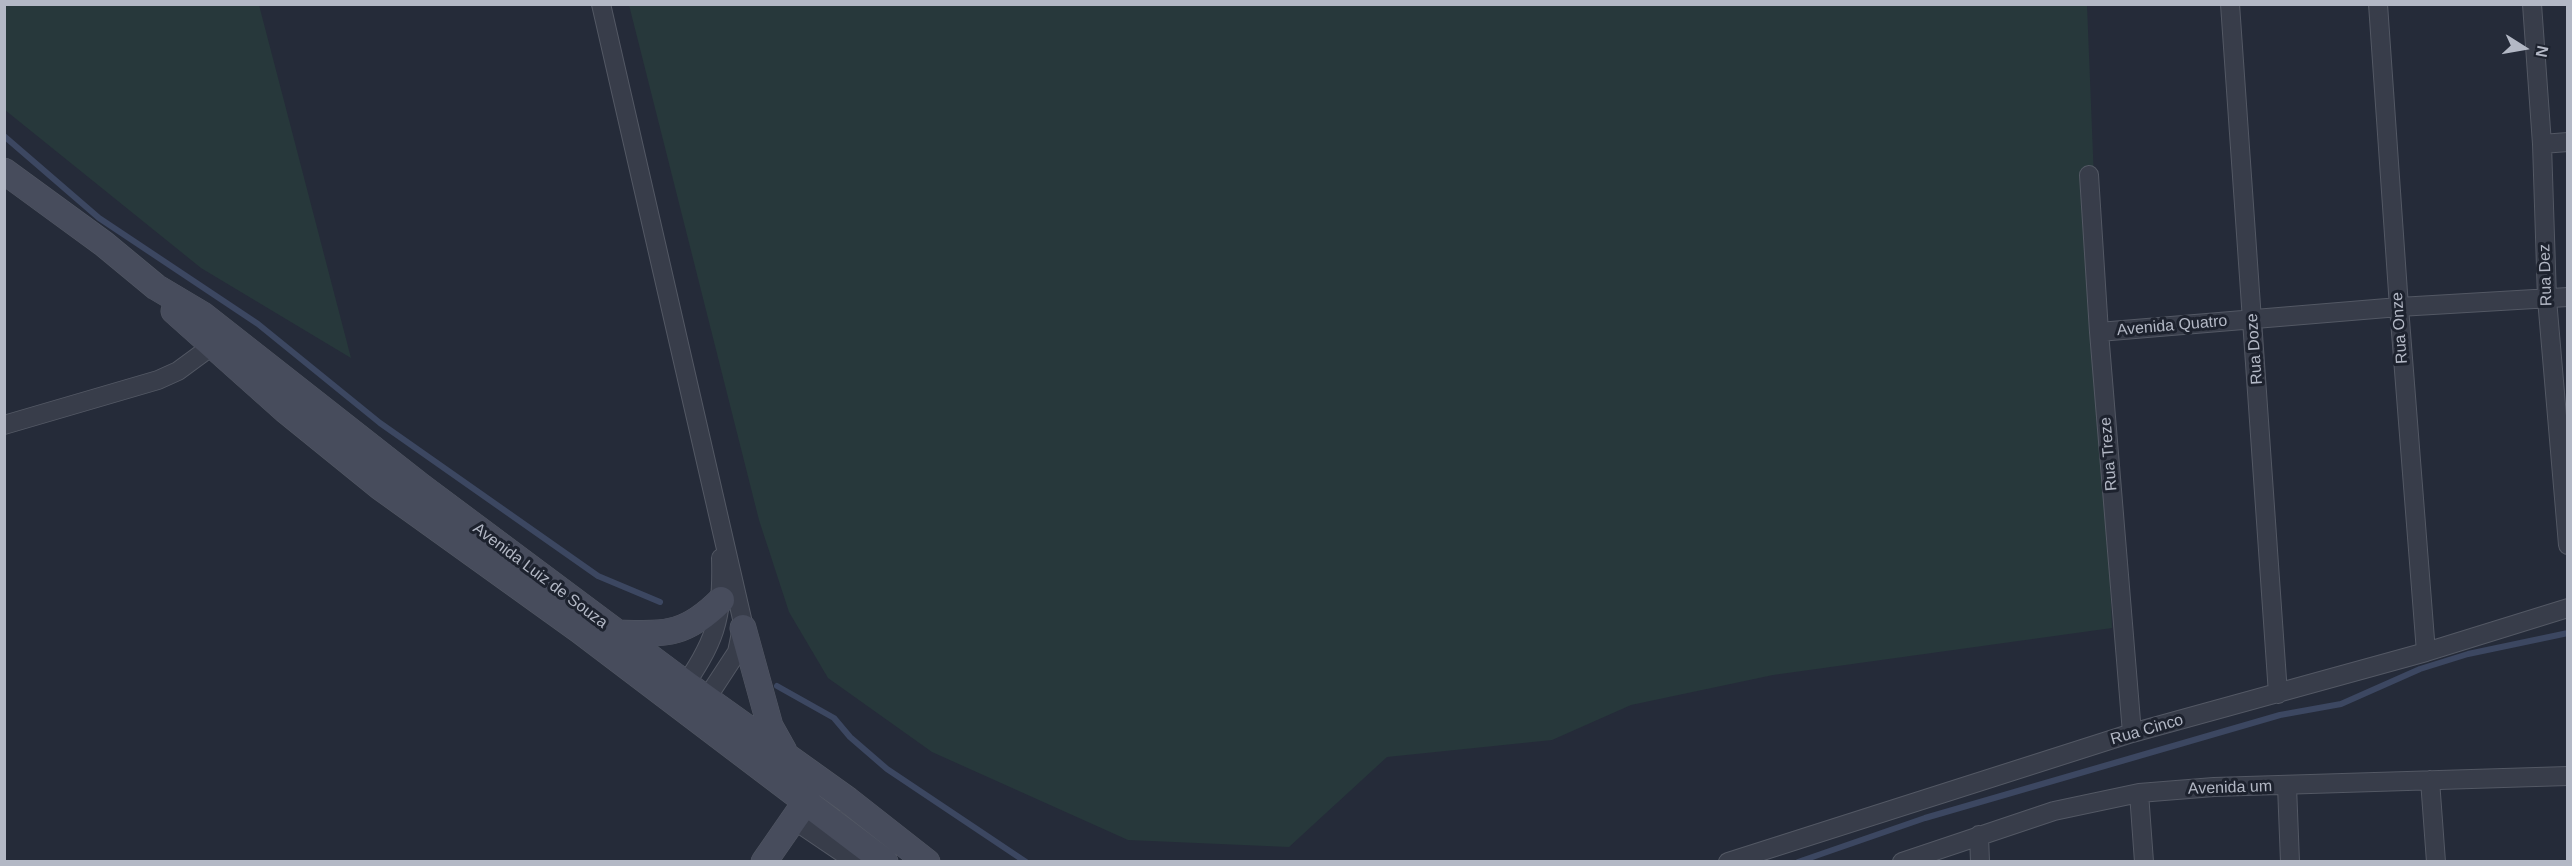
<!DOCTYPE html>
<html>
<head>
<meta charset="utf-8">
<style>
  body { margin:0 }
  #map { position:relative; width:2572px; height:866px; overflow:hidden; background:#252b39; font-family:Arial,sans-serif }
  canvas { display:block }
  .frame { position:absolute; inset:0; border:6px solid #b3b8c5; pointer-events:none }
  .north { position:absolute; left:2494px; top:18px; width:60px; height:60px; -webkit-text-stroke:4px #1d222e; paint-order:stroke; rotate:101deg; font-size:16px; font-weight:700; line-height:24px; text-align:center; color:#b3b8c5 }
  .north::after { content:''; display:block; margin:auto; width:21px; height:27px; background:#b3b8c5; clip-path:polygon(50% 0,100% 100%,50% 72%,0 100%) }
</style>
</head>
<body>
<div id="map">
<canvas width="2572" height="866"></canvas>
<div class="frame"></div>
<div class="north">N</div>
</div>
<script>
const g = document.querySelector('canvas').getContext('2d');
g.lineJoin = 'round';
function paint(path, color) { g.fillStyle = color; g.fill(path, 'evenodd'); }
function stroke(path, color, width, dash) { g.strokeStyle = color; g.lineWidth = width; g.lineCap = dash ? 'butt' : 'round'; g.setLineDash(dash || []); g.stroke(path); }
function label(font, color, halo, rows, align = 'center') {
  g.font = font + ' Arial,sans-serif'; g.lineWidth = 6; g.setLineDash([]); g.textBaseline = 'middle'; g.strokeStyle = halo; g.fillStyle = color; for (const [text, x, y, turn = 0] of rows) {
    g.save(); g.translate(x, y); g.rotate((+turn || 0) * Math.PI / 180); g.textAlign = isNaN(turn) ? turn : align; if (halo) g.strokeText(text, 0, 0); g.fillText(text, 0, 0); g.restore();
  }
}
paint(new Path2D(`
  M4 5H259L351 358 201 268 5 110Z
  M629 5H2087L2112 628 1773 675 1631 705 1552 740 1387 757 1289 847 1128 840 932 752 828 678 789 612 759 520Z`), '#27383b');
stroke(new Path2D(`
  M4 136 99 218 258 324 380 423 598 576 660 602
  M777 686 834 718 850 737 887 769 1026 862
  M1798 862 1925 818 2280 715 2341 704 2420 669 2468 654 2568 633`), '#3c4761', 6);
const street = new Path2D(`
  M601 4 743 623 737 652 701 707
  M2230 4 2278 694
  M2378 4 2399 307 2426 652
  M2532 4 2542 144 2547 299 2568 545
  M2542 144 2568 142
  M2089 175 2099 332 2132 733
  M2099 332 2399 307 2568 297
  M4 425 158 380 178 371 212 346
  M679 694C715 641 723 622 721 558
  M2430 780 2436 862
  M2287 786 2290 862
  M2139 793 2144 862
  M794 820 856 862
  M1979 835 1980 862
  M1728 862 2132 733 2426 652 2568 608
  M1902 862 2054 811 2139 793 2214 787 2568 776`);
const secondary = new Path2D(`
  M4 171 104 244 156 287 203 315 422 487 686 684 848 800 927 862
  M174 311 285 410 380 487 579 630 885 862
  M743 628 770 726 784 751
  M618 633C666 634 685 636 721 600
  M764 862 807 800`);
stroke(street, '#535864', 20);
stroke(secondary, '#535864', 27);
stroke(street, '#383d4a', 18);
stroke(secondary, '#474c5c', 26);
label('16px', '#b3b8c5', '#1d222e', [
  ["Rua Dez",2546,275,-92],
  ["Avenida Quatro",2172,326,-5],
  ["Rua Onze",2400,328,-94],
  ["Rua Doze",2255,349,-94],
  ["Rua Treze",2109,454,-95],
  ["Avenida Luiz de Souza",540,576,37],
  ["Rua Cinco",2147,730,-16],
  ["Avenida um",2230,788,-2]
]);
</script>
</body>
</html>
